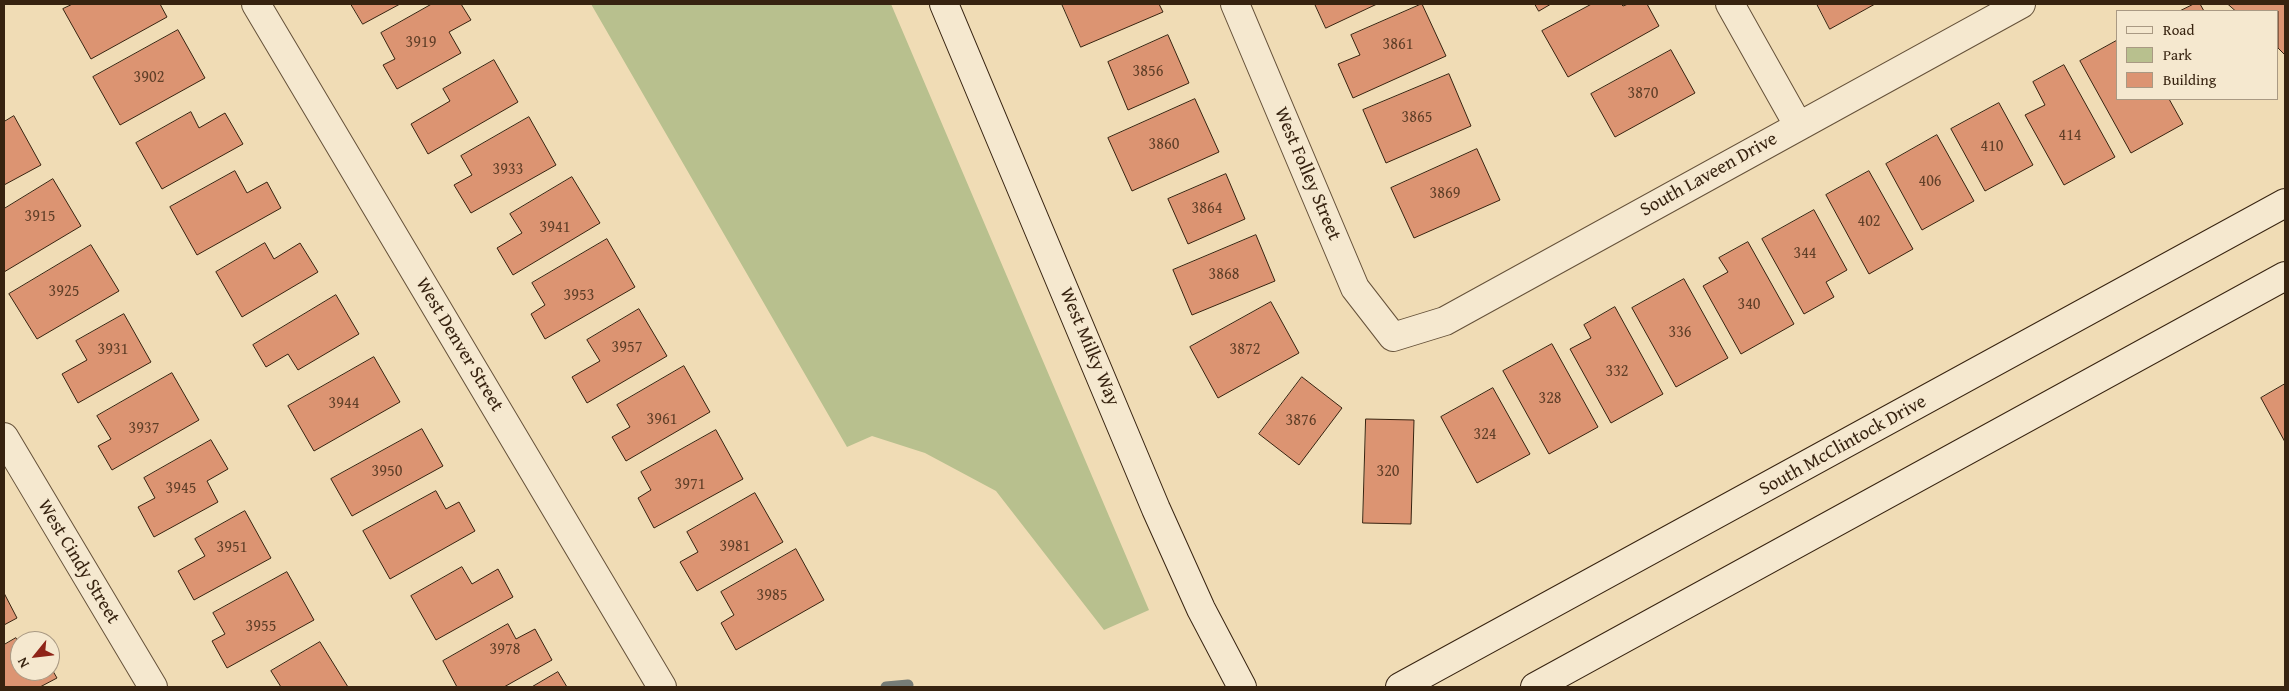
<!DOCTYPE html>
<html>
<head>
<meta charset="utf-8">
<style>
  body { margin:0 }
  #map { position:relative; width:2289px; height:691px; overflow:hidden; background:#f0dcb5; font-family:"Gentium Book Plus",serif }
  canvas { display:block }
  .frame { position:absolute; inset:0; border:5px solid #372310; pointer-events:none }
  .legend { position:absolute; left:2116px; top:10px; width:162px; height:90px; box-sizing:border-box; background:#f5e8cf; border:1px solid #a99983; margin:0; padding:6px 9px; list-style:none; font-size:15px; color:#372310 }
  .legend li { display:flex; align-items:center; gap:10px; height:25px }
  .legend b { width:25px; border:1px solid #a99983 }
  .north { position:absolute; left:10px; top:631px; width:50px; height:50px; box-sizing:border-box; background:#f5e8cf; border:1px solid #a99983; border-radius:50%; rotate:241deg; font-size:14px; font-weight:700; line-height:20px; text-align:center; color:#372310 }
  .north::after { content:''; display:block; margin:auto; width:18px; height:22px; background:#8f2418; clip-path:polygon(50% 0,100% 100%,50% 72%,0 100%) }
</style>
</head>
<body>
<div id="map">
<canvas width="2289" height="691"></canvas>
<div class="frame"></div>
<ul class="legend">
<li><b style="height:6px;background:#f5e8cf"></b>Road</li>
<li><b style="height:14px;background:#b8c08e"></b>Park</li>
<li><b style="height:14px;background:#dc9472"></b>Building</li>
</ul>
<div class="north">N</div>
</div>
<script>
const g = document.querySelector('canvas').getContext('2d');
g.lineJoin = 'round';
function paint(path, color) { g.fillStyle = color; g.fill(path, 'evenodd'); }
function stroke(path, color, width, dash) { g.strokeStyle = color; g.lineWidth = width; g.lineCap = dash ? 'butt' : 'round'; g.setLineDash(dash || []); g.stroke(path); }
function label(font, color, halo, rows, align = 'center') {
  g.font = font + ' "Gentium Book Plus",serif'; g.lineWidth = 4; g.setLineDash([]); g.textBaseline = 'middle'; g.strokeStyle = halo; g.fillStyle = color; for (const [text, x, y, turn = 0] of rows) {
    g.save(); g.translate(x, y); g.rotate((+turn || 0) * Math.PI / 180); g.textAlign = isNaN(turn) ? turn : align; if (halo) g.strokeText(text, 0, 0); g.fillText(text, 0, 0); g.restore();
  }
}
paint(new Path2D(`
  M591 4H891L1149 610 1104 630 996 491 925 453 872 436 847 447Z`), '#b8c08e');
stroke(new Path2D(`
  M886 687 908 685`), '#767c76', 11);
const building = new Path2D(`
  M73 4H160L167 17 91 59 63 9Z
  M351 4H400L363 24Z
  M432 4H461L471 20 449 32 461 53 397 89 383 65 395 59 381 33Z
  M1062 4H1159L1163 12 1081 47Z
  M1315 4H1377L1326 28Z
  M1422 4 1446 56 1353 98 1338 64 1360 55 1351 35Z
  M1535 4H1551L1539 11Z
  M1592 4H1621L1623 6 1628 4H1647L1659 26 1568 77 1542 31Z
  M1817 4H1875L1830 29Z
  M2194 4H2200L2204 11H2180Z
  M2228 4H2285V55L2278 48V11H2236Z
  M178 30 205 78 120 125 93 77Z
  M1168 35 1189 83 1128 110 1108 62Z
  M2118 40V99H2169L2183 124 2131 153 2080 61Z
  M1671 50 1695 93 1615 137 1591 94Z
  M494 60 518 102 428 154 411 124 450 101 443 89Z
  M2064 65 2115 157 2064 185 2025 115 2045 105 2033 82Z
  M1449 74 1471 126 1386 163 1363 110Z
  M1195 99 1219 152 1132 191 1108 138Z
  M1999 103 2033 165 1985 191 1951 129Z
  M191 112 199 128 225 113 243 144 162 189 136 143Z
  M14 116 41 165 4 185V122Z
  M529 117 556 165 471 213 454 185 472 175 461 156Z
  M1937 135 1974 201 1922 230 1886 164Z
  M1477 149 1500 200 1414 238 1391 188Z
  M235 171 247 193 267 182 281 208 197 255 170 207Z
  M1869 171 1913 249 1869 274 1826 195Z
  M1226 174 1245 219 1188 244 1168 199Z
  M572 177 600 223 513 275 497 248 522 233 510 214Z
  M53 179 81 226 4 272V209Z
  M1814 210 1847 270 1826 282 1834 297 1804 314 1762 239Z
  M1256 235 1275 281 1192 315 1173 270Z
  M607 239 635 287 545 339 531 314 545 305 532 283Z
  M1748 242 1794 324 1741 354 1703 286 1728 272 1719 258Z
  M265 243 274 259 300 243 318 272 242 317 216 272Z
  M91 245 119 291 37 339 9 294Z
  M1684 279 1728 358 1676 387 1632 308Z
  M336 295 359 334 298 370 288 354 266 367 253 345Z
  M1271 302 1299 353 1218 398 1190 347Z
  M1615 307 1663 394 1611 423 1570 349 1591 338 1584 325Z
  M639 309 667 356 587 403 572 377 600 361 587 340Z
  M124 314 151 362 78 403 62 374 87 360 76 341Z
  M1552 344 1598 427 1549 454 1503 371Z
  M374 357 400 402 314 451 288 406Z
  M684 366 710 412 626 461 612 437 630 427 617 405Z
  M172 373 199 420 112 470 98 446 111 439 97 416Z
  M1302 377 1342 408 1299 465 1259 434Z
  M2285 384V442L2261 398Z
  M1493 388 1530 454 1477 483 1441 417Z
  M1366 419 1414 420 1411 524 1363 523Z
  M422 429 443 466 352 516 331 479Z
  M716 430 743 479 654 528 638 498 651 490 641 472Z
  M211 440 228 469 207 481 218 502 154 537 138 507 155 498 144 478Z
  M436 491 446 509 459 502 475 531 390 579 363 531Z
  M755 493 783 542 697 591 680 562 698 552 687 532Z
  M245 511 271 558 194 600 178 571 205 556 195 539Z
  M796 549 824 600 736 650 721 623 734 615 721 592Z
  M462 567 472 584 498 569 513 597 436 640 411 596Z
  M287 572 314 620 227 668 212 641 225 634 213 613Z
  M4 593 17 618 4 625Z
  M508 624 516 639 535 629 552 660 504 687H457L443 661Z
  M16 638 20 645V671H50V666L57 678 40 687H4V645Z
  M320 642 348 687H281L271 671Z
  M558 672 567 687H532Z`);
paint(building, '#dc9472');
stroke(building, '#372310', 1);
const street = new Path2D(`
  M256 4 662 687
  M1235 4 1355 288 1393 337 1445 321 2021 4
  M1730 4 1798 125
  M4 437 153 687`);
const secondary = new Path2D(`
  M944 4 1156 509 1201 609 1242 687
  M1400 687 2285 203
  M1535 687 2285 276`);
stroke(street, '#655139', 30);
stroke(secondary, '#372310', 30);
stroke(street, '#f5e8cf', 28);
stroke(secondary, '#f5e8cf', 28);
label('16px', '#603f28', null, [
  ["3919",421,43],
  ["3861",1398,45],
  ["3856",1148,72],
  ["3902",149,78],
  ["3870",1643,94],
  ["3865",1417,118],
  ["414",2070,136],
  ["3860",1164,145],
  ["410",1992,147],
  ["3933",508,170],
  ["406",1930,182],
  ["3869",1445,194],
  ["3864",1207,209],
  ["3915",40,217],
  ["402",1869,222],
  ["3941",555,228],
  ["344",1805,254],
  ["3868",1224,275],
  ["3925",64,292],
  ["3953",579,296],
  ["340",1749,305],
  ["336",1680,333],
  ["3957",627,348],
  ["3931",113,350],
  ["3872",1245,350],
  ["332",1617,372],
  ["328",1550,399],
  ["3944",344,404],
  ["3961",662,420],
  ["3876",1301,421],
  ["3937",144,429],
  ["324",1485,435],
  ["3950",387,472],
  ["320",1388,472],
  ["3971",690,485],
  ["3945",181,489],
  ["3981",735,547],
  ["3951",232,548],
  ["3985",772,596],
  ["3955",261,627],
  ["3978",505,650]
]);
label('19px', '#372310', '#f5e8cf', [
  ["West Folley Street",1307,174,67],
  ["South Laveen Drive",1709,175,-29],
  ["West Denver Street",459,345,59],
  ["West Milky Way",1089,347,67],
  ["South McClintock Drive",1843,446,-29],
  ["West Cindy Street",78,562,59]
]);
</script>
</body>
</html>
